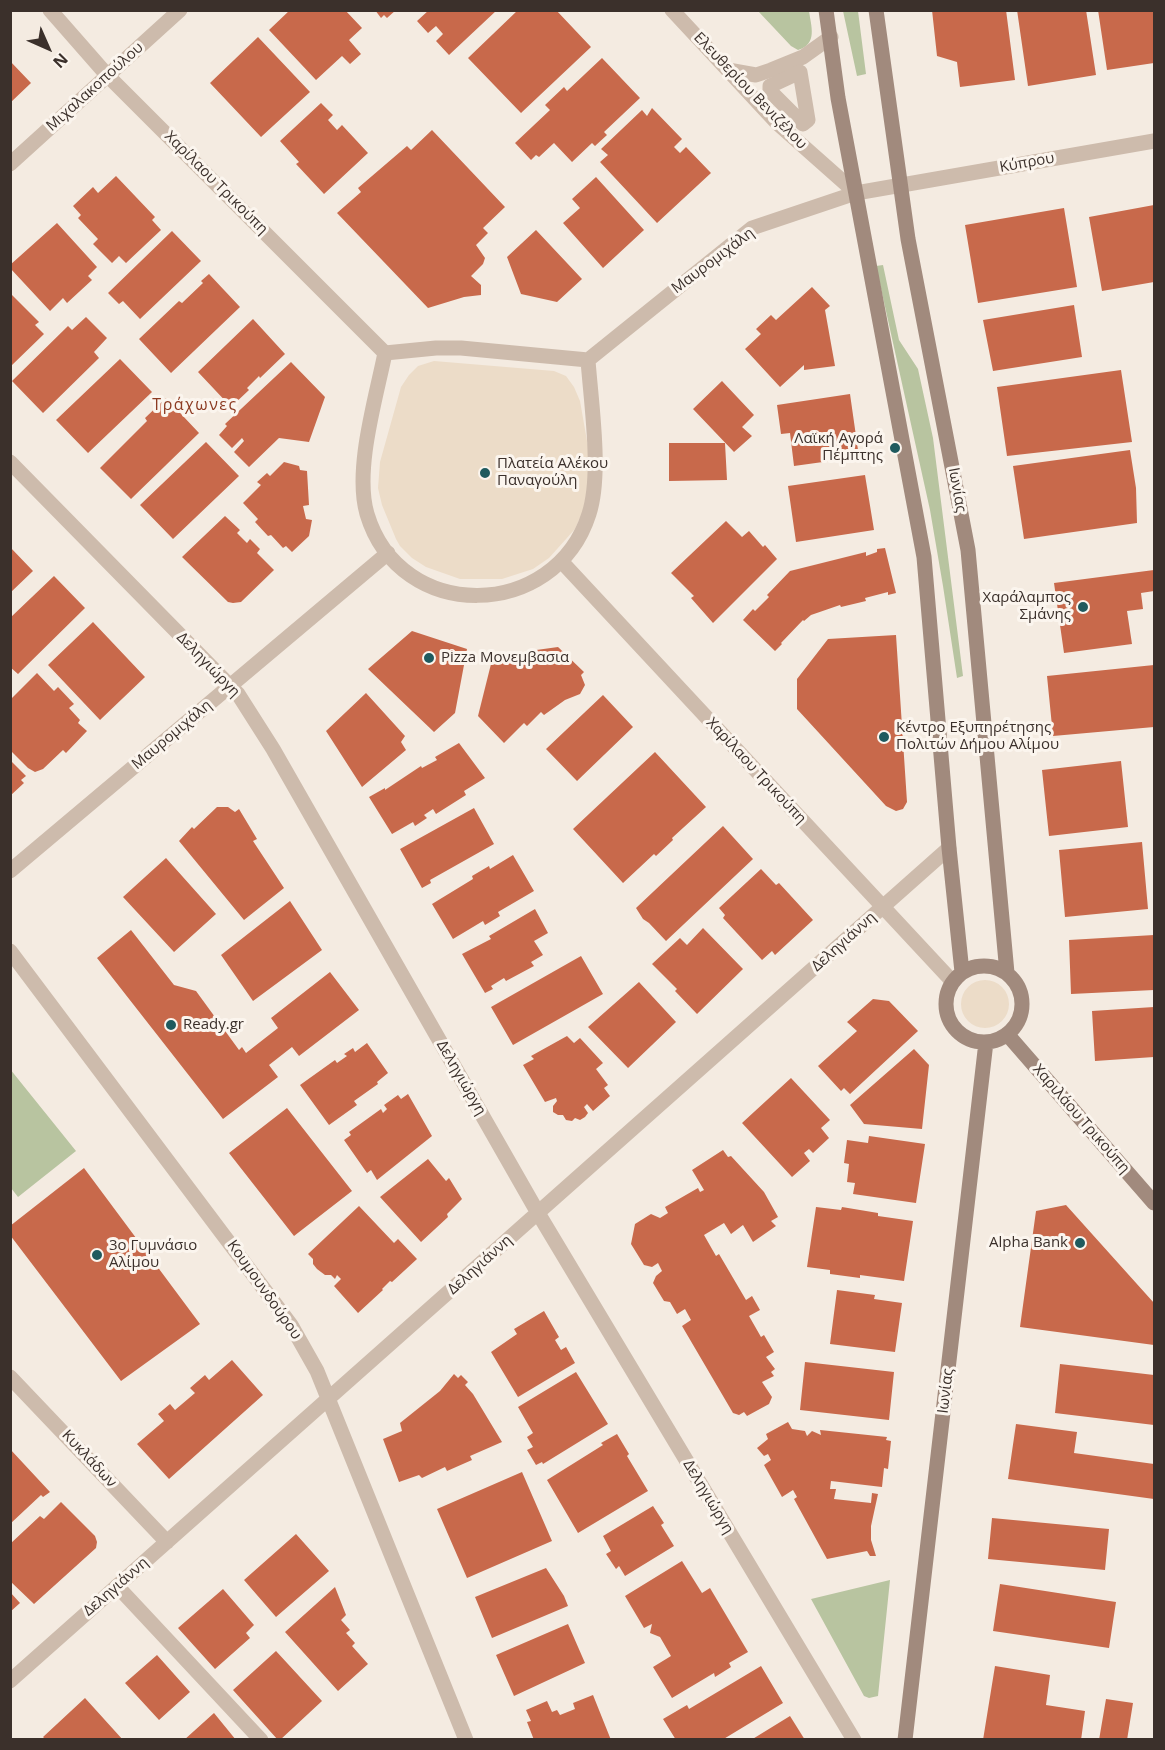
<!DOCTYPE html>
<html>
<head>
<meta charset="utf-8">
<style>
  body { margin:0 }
  #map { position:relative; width:1165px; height:1750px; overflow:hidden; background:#f4ebe1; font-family:"Open Sans",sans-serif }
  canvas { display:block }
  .frame { position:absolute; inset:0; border:12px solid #3b302b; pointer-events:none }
  .north { position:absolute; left:18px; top:18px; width:60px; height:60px; -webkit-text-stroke:4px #fbf5ee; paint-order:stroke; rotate:135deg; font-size:16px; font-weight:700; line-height:24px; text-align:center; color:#3b302b }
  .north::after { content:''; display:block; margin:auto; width:21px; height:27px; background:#3b302b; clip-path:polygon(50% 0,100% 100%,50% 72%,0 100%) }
</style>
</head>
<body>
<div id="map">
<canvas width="1165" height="1750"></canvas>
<div class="frame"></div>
<div class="north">N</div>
</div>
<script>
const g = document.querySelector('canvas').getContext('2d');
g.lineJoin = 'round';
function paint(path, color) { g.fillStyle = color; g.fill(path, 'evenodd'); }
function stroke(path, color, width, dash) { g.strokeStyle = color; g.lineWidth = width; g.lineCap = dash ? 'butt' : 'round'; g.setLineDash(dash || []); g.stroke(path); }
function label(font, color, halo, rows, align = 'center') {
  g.font = font + ' "Open Sans",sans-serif'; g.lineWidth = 6; g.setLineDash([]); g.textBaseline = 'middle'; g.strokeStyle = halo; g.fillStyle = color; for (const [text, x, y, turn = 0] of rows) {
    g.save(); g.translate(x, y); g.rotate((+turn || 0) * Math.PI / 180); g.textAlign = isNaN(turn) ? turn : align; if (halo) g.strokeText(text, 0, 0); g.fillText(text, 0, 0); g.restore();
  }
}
paint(new Path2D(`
  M758 11H809C811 26 818 44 798 50L791 46Z
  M843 11H858L866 74 857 76Z
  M883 265 899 340 918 369 933 438 963 676 957 678 943 586 930 510 876 266Z
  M10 1069 76 1151 18 1197 11 1188Z
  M890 1580 878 1696 869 1698 864 1696 811 1599Z`), '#b8c4a0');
paint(new Path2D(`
  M434 361 554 371 566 376 574 387 580 401 590 458 587 502 575 529 549 558 533 569 502 579H460L426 567 412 558 400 546 396 539 382 505 378 488 380 462 401 387 409 375 418 366Z
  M961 1004a24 24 0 1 1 48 0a24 24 0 1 1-48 0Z`), '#ecdcc8');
paint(new Path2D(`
  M290 10H345L362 28 349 40 361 54 350 64 342 56 316 80 269 30Z
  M375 10H396L387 18 384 15 381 18Z
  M429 10H497L449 55 436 41 443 34 436 26 428 33 417 21Z
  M518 10H556L591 47 521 113 468 58Z
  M932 10H1006L1015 80 960 87 957 62 937 56Z
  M1017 10H1086L1096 75 1028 86Z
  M1098 10H1154V63L1107 70Z
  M258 37 310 92 261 137 210 83Z
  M602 58 640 98 604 132 607 135 595 146 592 143 572 162 554 143 539 157 536 155 531 160 515 143 550 110 545 105 564 87 567 91Z
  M10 61 31 83 10 103Z
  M321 103 333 115 328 120 337 130 342 125 368 153 324 194 296 164 299 162 280 141Z
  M652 108 682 139 674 147 680 153 686 147 711 173 657 223 600 162 608 155 601 149 642 110 647 116Z
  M432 130 505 207 483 228 488 233 476 245 485 258 483 264 471 276 481 285V295L464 297 428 308 337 213 361 192 358 188 407 146 411 150Z
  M116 176 155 217 152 220 161 230 126 263 119 256 112 263 93 244 98 239 78 218 81 215 73 206 93 187 98 193Z
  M596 177 644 230 603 268 563 223 580 208 572 199Z
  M1154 205V282L1102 291 1089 217Z
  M1064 208 1077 287 978 303 965 225Z
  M57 223 97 267 88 276 92 280 67 303 63 298 50 311 10 268V265Z
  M536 230 582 279 557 302 521 294 507 257Z
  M172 231 201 261 140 319 123 301 119 304 108 293Z
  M209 274 240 307 171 373 139 339 179 301 182 303 203 283 201 281Z
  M812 287 830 306 825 310 835 366 804 370V365L780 387 745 349 761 334 756 329 771 315 776 320Z
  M10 293 39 322 35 325 44 334 10 367Z
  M1074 305 1082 357 993 371 983 320Z
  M86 317 107 338 94 352 99 358 43 413 12 381 68 326 72 330Z
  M253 319 285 354 260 378 259 376 247 388 249 390 231 407 198 372Z
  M120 359 152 392 88 453 56 420Z
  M291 362 325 397 309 442 279 438 249 467 234 452 244 441 242 438 232 448 219 435 227 426 225 424Z
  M1121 370 1132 442 1007 456 997 387Z
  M722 381 754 415 742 427 752 436 734 452 693 409Z
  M850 394 859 457 794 466 790 433 781 434 777 405Z
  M166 398 199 433 131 499 100 468 147 421 145 418Z
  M206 442 239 476 173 539 140 505Z
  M669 443H725L727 480 669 481Z
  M1130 450 1136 488 1137 523 1024 539 1013 466Z
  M284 462 299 466 300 470 307 471 309 505 303 506 306 519 312 520 309 536 292 552 286 546 283 548 271 535 268 536 255 522 258 519 243 503 261 485 257 482 267 473 270 476Z
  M865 475 874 530 796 542 788 486Z
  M225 516 240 530 237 533 247 543 250 539 260 549 257 553 274 570 241 602 233 603 228 602 182 557Z
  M726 521 742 537 749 531 763 547 765 545 777 559 713 623 691 598 694 596 671 573Z
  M10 547 33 571 10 593Z
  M885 548 896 593 888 595V592L865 598 866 601 841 607 840 605 811 615 804 621 803 620 781 643 782 644 775 651 743 620 753 609 755 611 769 597 767 595 790 571 866 552V556L877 552V549Z
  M1154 570V591L1141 593 1143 609 1127 611 1132 644 1064 653 1054 583Z
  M54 576 85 608 18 674 10 667V618Z
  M93 622 145 677 100 720 48 665Z
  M412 631 467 649 455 713 434 732 368 669Z
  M896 635 907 802 903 809 896 811 886 806 797 709V679L828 639Z
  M558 647 584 672 581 675 585 685 580 694 565 700 544 715 541 712 527 726 524 723 504 743 478 716 493 656Z
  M1154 665V727L1053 736 1047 676Z
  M37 673 54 691 58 687 74 704 69 708 80 720 78 723 87 731 66 753 63 750 43 769 35 772 28 768 10 750V700Z
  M366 693 405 736 401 742 406 750 362 787 326 731Z
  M603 695 633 727 577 781 546 749Z
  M459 743 485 778 464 791 466 795 436 814 433 809 424 815 427 818 415 826 413 822 392 834 369 797 385 788V790L421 766 422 768 437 760 435 757Z
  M655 752 706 807 672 838 673 840 656 856 654 854 623 883 573 829Z
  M10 760 26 776 21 780 24 783 10 796Z
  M1121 761 1128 827 1049 836 1042 770Z
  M217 807H228L235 812 239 809 257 839 253 841 284 888 244 920 179 841 192 827 194 829Z
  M474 808 494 844 430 880 431 883 422 888 400 849Z
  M723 826 753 859 666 941 649 923 643 919 636 908Z
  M1142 842 1148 909 1065 917 1059 850Z
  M513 855 534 891 498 912 500 916 485 925 483 921 453 939 432 904 473 879 472 876 489 866 490 869Z
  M166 858 216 914 174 952 123 897Z
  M761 869 776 885 779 883 813 920 775 955 772 951 762 960 723 918 725 915 719 908Z
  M290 901 322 950 253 1001 221 955Z
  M535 909 548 933 534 941 543 955 531 962 534 966 506 981 504 978 491 986 493 989 485 993 462 954 491 939 489 936Z
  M703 928 743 969 697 1014 675 991 677 989 652 964 680 938 687 945Z
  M131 930 174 985 196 991 239 1050 242 1047 246 1053 278 1028 271 1018 330 972 359 1010 299 1056 292 1047 269 1065 278 1077 223 1119 97 958Z
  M1154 935V990L1071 994 1069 940Z
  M581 956 603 994 513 1045 491 1007Z
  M639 982 676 1022 628 1068 588 1027Z
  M873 999 889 1001 918 1031 850 1094 844 1088 841 1091 818 1066 857 1031 847 1022Z
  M1154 1007V1057L1095 1061 1092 1011Z
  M567 1036 574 1043 580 1038 603 1063 596 1069 608 1085 604 1088 610 1096 593 1111 587 1104 584 1107 588 1113 585 1117 580 1120 575 1118 572 1121 566 1120 563 1115H558L553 1112V1106L557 1101 556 1098 545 1102 523 1065 534 1059 531 1056Z
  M367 1043 388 1073 377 1082 378 1084 354 1101 357 1105 329 1125 300 1085 335 1060 337 1063 347 1056 344 1054 353 1048 355 1052Z
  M914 1049 929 1065 922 1129 864 1124 850 1105Z
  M791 1078 830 1120 821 1128 829 1138 813 1153 809 1149 804 1153 810 1161 792 1177 742 1123Z
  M408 1094 432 1136 377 1180 371 1170 367 1173 344 1140 351 1135 349 1132 381 1109 383 1113 387 1109 384 1105 398 1095 401 1099Z
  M287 1108 352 1191 294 1236 229 1153Z
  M869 1136 925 1144 916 1203 853 1194 855 1183 847 1182 849 1164 844 1163 847 1140 868 1143Z
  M723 1150 728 1157 731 1156 764 1192 778 1217 771 1221 776 1226 753 1242 743 1225 731 1234 724 1223 704 1235 716 1256 719 1254 746 1300 752 1296 760 1310 749 1316 761 1337 764 1335 774 1352 766 1357 775 1369 771 1372 774 1376 762 1382 772 1397 769 1404 747 1416 744 1412 739 1415 733 1413 682 1326 691 1320 685 1309 677 1314 670 1302 664 1301 653 1283 656 1276 662 1271 658 1263 652 1267 644 1265 631 1244 635 1224 651 1214 660 1218 668 1213 665 1207 698 1188 700 1192 704 1190 692 1170Z
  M428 1159 446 1181 449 1178 462 1199 447 1214 448 1217 421 1242 380 1197Z
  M84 1168 200 1324 121 1381 10 1235V1226Z
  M1066 1205 1154 1303V1345L1020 1327 1036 1211Z
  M359 1206 394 1243 398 1239 417 1259 392 1282 390 1281 382 1289 383 1290 358 1313 334 1286 341 1279 337 1275 335 1279 331 1275H325L317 1269 313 1264V1259L308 1254Z
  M816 1207 841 1210 842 1207 878 1213V1216L913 1221 904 1281 860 1275V1278L830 1274V1270L807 1267Z
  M837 1290 875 1295 874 1299 902 1303 895 1352 830 1344Z
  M544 1311 559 1337 555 1340 561 1350 566 1347 575 1363 518 1397 491 1352 517 1334 514 1329Z
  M232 1360 263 1395 169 1479 137 1444 164 1421 158 1414 170 1404 175 1410 195 1393 190 1388 205 1375 209 1380Z
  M805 1362 894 1372 889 1420 800 1410Z
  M1060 1364 1154 1375V1425L1055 1413Z
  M576 1372 608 1424 543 1464 542 1462 536 1465 527 1450 533 1447 527 1437 533 1433 518 1407Z
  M454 1374 458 1378 461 1375 468 1382 465 1385 473 1394 502 1442 470 1456 472 1460 447 1471 445 1467 422 1478 419 1475 399 1482 383 1439 402 1431 400 1423 440 1391Z
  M788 1422 792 1429 805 1431 807 1436 812 1431 821 1435 820 1430 887 1437 886 1440 891 1441 888 1469 884 1468 882 1487 831 1481 830 1489H836L834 1499 871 1503 872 1493 878 1494 871 1526V1540L876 1556H870L867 1551 827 1559 794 1499 797 1497 793 1490 782 1497 764 1465 771 1460 768 1454 764 1456 757 1448 768 1439 766 1434Z
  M1016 1424 1077 1432 1074 1453 1154 1464V1499L1008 1479Z
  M617 1434 629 1454 627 1456 648 1491 578 1533 547 1480 603 1445 601 1443Z
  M10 1449 50 1492 43 1497 41 1495 10 1524Z
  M522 1472 552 1541 467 1578 437 1509Z
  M61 1502 95 1536 97 1542 96 1548 34 1604 10 1581V1544L40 1516 44 1519Z
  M653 1506 664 1523 661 1525 674 1546 625 1576 619 1566 616 1569 606 1554 611 1551 603 1536Z
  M992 1518 1109 1529 1105 1570 988 1559Z
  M296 1534 329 1571 276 1617 244 1580Z
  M682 1561 702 1593 710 1588 748 1652 729 1663 731 1667 715 1677 714 1673 672 1698 653 1667 671 1656 660 1637 650 1633 652 1624 644 1628 625 1596Z
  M546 1568 564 1596 568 1606 492 1638 475 1597Z
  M1000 1584 1116 1602 1109 1648 993 1631Z
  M335 1587 346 1615 341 1620 350 1630 346 1633 355 1643 352 1646 368 1664 338 1691 285 1632Z
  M223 1589 254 1625 246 1633 250 1638 215 1669 178 1628Z
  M10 1592 20 1603 10 1612Z
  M568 1624 585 1663 514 1696 496 1655Z
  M276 1651 322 1701 280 1740H278L233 1690Z
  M157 1655 190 1692 159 1720 125 1683Z
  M761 1666 783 1703 722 1740H676L663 1719 687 1705 689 1709Z
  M995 1666 1050 1675 1046 1705 1085 1711 1081 1740H983Z
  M593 1695 611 1740H534L527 1722 531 1721 526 1710 547 1701 552 1712 557 1710 560 1715 575 1709 573 1703Z
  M85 1698 123 1740H46L43 1737Z
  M1106 1699 1133 1703 1127 1740H1099Z
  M214 1713 236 1740H184Z
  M790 1716 805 1740H751Z`), '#c8694b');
stroke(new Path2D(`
  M728 70 756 75 771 70 803 57 831 37
  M117 1586 261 1740`), '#cdbbac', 15);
stroke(new Path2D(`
  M50 10 107 75 385 353
  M672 10 777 123 856 193
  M800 72 808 120 803 124 770 91V86Z
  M10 164 180 10
  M436 348H461L588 360C591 403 602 474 589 514 555 621 400 624 367 514 354 470 376 398 385 353Z
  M588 360 752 228 856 193 1154 141
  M10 462 238 694 273 749 538 1213 854 1740
  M561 561 952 981
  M10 871 388 553
  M10 951 291 1325 317 1371 466 1740
  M10 1377 167 1542
  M10 1681 949 848`), '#cdbbac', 15);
stroke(new Path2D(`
  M826 10 838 98 924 557 949 848 962 972
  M876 10 908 239 968 550 1007 973
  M946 1004a38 38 0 1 1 76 0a38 38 0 1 1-76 0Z
  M1007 1034 1154 1203
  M905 1740 986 1042`), '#a18a7d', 15);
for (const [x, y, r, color] of [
  [895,448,6,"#1f5a5e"],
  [485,473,6,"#1f5a5e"],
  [1083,607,6,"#1f5a5e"],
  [429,658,6,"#1f5a5e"],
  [884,737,6,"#1f5a5e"],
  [171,1025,6,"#1f5a5e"],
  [1080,1243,6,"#1f5a5e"],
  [97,1255,6,"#1f5a5e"]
]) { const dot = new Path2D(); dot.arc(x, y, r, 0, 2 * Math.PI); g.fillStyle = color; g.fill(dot); stroke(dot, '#fbf5ee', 2); }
label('15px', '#3b302b', '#fbf5ee', [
  ["Μιχαλακοπούλου",95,87,-42],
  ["Ελευθερίου Βενιζέλου",750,91,46],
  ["Κύπρου",1027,163,-10],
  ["Χαρίλαου Τρικούπη",216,183,45],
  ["Μαυρομιχάλη",713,261,-37],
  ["Ιωνίας",957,490,80],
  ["Δεληγιώργη",208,665,46],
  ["Μαυρομιχάλη",172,735,-40],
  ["Χαρίλαου Τρικούπη",756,771,47],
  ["Δεληγιάννη",844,942,-42],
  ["Δεληγιώργη",461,1078,60],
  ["Χαριλάου Τρικούπη",1081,1119,49],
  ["Δεληγιάννη",480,1265,-42],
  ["Κουμουνδούρου",264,1290,55],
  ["Ιωνίας",946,1391,-83],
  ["Κυκλάδων",89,1459,47],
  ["Δεληγιώργη",708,1497,59],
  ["Δεληγιάννη",116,1587,-41]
]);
label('15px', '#3b302b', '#fbf5ee', [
  ["Λαϊκή Αγορά",883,439,"right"],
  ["Πέμπτης",883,456,"right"],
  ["Πλατεία Αλέκου",497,464],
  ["Παναγούλη",497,481],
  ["Χαράλαμπος",1071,598,"right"],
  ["Σμάνης",1071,615,"right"],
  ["Pizza Μονεμβασια",441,658],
  ["Κέντρο Εξυπηρέτησης",896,728],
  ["Πολιτών Δήμου Αλίμου",896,745],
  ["Ready.gr",183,1025],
  ["Alpha Bank",1068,1243,"right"],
  ["3ο Γυμνάσιο",109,1246],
  ["Αλίμου",109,1263]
], 'left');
g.letterSpacing = '1.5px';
label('16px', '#8c3b22', '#fbf5ee', [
  ["Τράχωνες",195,405]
]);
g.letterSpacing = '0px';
</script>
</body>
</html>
